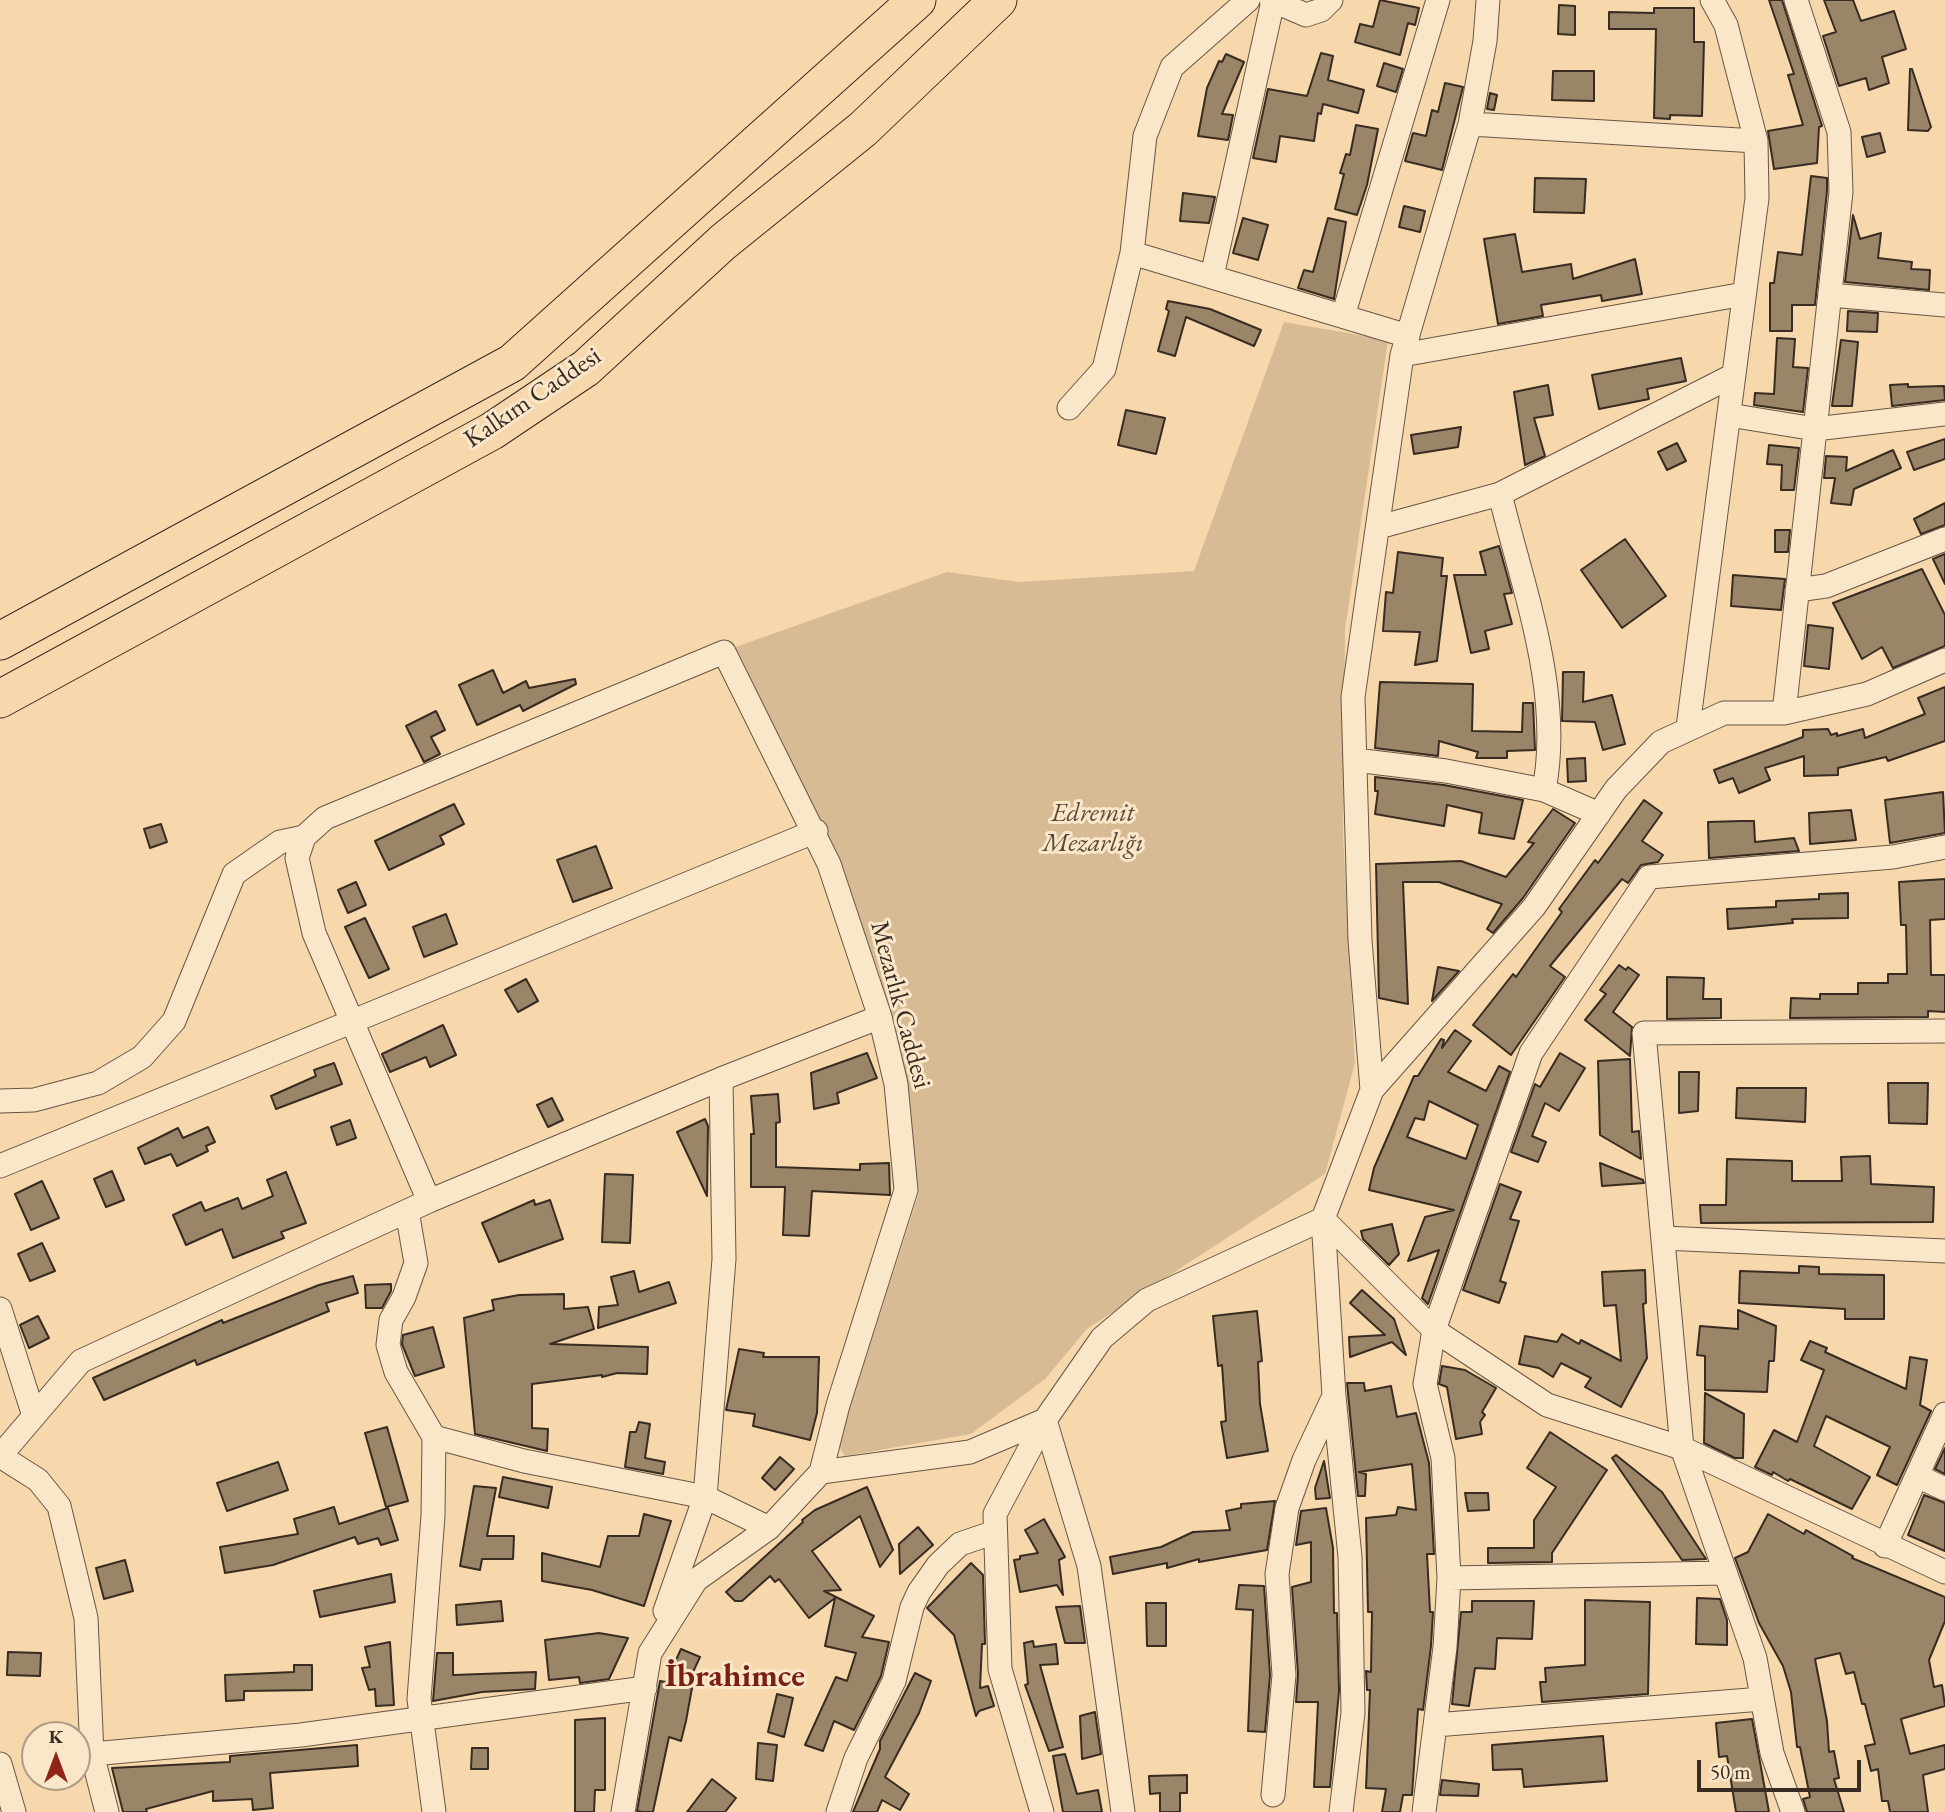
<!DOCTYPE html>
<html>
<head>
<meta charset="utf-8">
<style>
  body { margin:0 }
  #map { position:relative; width:1945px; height:1812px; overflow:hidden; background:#f7d8ac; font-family:"EB Garamond",serif }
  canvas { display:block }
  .north { position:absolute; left:21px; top:1721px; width:70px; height:70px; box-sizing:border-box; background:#fae6c9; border:2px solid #ac9b86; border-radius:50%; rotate:0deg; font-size:19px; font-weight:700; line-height:28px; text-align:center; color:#382b21 }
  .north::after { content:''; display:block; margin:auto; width:24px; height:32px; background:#8f2418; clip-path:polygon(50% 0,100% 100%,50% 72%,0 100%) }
  .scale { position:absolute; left:1697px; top:1760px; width:164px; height:32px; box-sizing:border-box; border:4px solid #382b21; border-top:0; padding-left:9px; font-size:21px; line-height:24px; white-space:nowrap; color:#382b21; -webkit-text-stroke:5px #fae6c9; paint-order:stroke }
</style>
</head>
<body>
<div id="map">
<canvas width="1945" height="1812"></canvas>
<div class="north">K</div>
<div class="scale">50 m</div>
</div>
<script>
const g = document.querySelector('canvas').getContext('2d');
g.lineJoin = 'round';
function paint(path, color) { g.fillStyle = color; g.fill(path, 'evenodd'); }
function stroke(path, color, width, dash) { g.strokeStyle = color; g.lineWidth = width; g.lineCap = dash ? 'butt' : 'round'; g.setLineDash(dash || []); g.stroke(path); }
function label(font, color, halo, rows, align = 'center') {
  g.font = font + ' "EB Garamond",serif'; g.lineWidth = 6; g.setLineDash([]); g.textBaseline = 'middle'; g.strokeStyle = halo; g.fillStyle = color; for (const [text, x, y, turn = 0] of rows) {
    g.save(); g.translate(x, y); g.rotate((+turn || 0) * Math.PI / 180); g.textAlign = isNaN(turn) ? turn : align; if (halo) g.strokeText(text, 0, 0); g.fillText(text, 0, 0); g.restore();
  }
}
paint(new Path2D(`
  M1284 322 1388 340 1345 630 1343 834 1355 1063 1325 1174 1087 1329 1045 1379 971 1434 845 1456 838 1445 919 1193 907 1089 879 973 827 832 730 649 947 572 1019 582 1194 571Z`), '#d7bb94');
const building = new Path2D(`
  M1380 0 1419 8 1415 25 1408 23 1400 55 1355 42 1360 24 1373 27Z
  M1769 0H1782L1822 126 1819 127 1817 163 1774 169 1768 131 1803 125 1788 75 1794 74Z
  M1824 0H1853L1861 21 1894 11 1906 49 1882 57 1889 83 1869 90 1866 78 1839 86 1823 36 1836 32Z
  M1559 5 1575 6V35L1558 34Z
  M1654 8H1694V42H1704L1702 116 1670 115V119L1654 118 1656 29H1609V12L1654 13Z
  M1321 53 1333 56 1328 80 1364 90 1358 113 1323 104 1321 114 1318 113 1314 141 1280 136 1276 162 1253 158 1268 89 1307 96Z
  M1226 54 1244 62 1222 114 1233 115 1228 140 1198 136 1207 88 1219 61 1222 62Z
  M1384 63 1403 69 1396 92 1377 86Z
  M1910 69H1912L1931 127 1928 131 1908 130Z
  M1553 71H1594V101L1552 100Z
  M1445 83 1463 87 1442 170 1405 161 1413 133 1426 136 1432 110 1438 112Z
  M1490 93 1497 95 1494 110 1487 109Z
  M1356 125 1378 129 1367 185 1357 215 1335 209 1344 174 1340 173 1346 154 1350 155Z
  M1880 133 1885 152 1867 157 1862 137Z
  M1811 176 1827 178V191L1815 305H1792V331H1770V283H1774L1778 252 1802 255Z
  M1535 178 1586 179 1584 213 1534 212Z
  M1183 193 1215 197 1209 223 1180 221Z
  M1404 206 1425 211 1420 232 1399 227Z
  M1853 215 1860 239 1881 233 1878 258 1912 262 1911 269 1930 270 1929 290 1845 282Z
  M1243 218 1268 225 1258 260 1233 253Z
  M1328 218 1346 222 1334 299 1298 288 1304 270 1313 272Z
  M1515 234 1522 272 1571 264 1573 279 1635 259 1642 294 1602 301 1601 295 1541 305 1543 316 1498 324 1484 239Z
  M1168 301 1210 309 1261 330 1254 346 1186 317 1175 356 1158 351 1169 311 1166 309Z
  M1848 311 1878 313 1877 332 1847 331Z
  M1777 338 1795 339 1793 367 1808 368 1803 412 1754 405 1755 393 1774 394Z
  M1841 340 1858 342 1852 406H1832Z
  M1681 358 1686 381 1647 389 1649 399 1599 409 1592 375Z
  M1908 384V387L1944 386 1945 400 1892 406 1890 385Z
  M1548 385 1553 415 1534 418 1545 456 1525 465 1514 392Z
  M1126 410 1165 418 1156 454 1118 445Z
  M1461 427 1458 447 1414 454 1411 435Z
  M1945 439V459L1914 470 1907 452Z
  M1677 443 1686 461 1667 470 1658 452Z
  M1769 445 1799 448 1794 490H1781L1782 465 1767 464Z
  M1893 450 1901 468 1854 489 1851 505 1831 503 1835 478H1824L1826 456 1847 457 1846 471Z
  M1945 503V525L1921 534 1914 519Z
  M1775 530H1790L1788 552H1775Z
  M1625 539 1666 596 1622 628 1581 570Z
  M1499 546 1512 593 1504 594 1512 624 1485 631 1489 649 1471 653 1454 575H1486L1480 552Z
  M1398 552 1443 558 1441 576H1447L1437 661 1415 665 1420 632 1383 631 1386 592 1393 593Z
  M1945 554V584L1933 559Z
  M1922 569 1945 615V646L1893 668 1882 647 1862 659 1833 603Z
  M1733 575 1785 579 1781 610 1731 606Z
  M1808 625 1833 628 1829 669 1804 666Z
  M493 670 503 693 526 681 529 688 575 679 576 684 523 711 520 705 477 725 459 685Z
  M1563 672H1584L1583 702 1612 695 1625 744 1603 750 1595 722 1562 721Z
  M1380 682 1473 684 1472 731 1522 732 1523 703H1533L1535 750 1507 751V758H1476L1478 752 1439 741 1438 756 1375 748Z
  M1945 687V741L1888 761 1886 757 1838 768V775L1804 776V756L1765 768 1770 780 1739 793 1733 778 1719 783 1714 770 1803 737V730L1828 729 1831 735 1837 733V736L1863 729 1865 738 1925 714 1918 698Z
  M436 711 445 730 431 737 440 754 424 762 406 726Z
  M1585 758 1586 781 1568 782 1567 759Z
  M1375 777 1444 785 1523 800 1514 839 1479 833 1482 813 1447 805 1444 826 1375 814 1378 791H1375Z
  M1943 792 1945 833 1890 843 1885 800Z
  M1644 800 1662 813 1642 841 1663 855 1658 862 1641 865 1628 883 1622 879 1550 966 1565 977 1511 1055 1473 1025 1513 974 1516 977 1562 912 1559 909 1595 860 1598 863Z
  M454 804 464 824 440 836 444 844 389 870 375 841Z
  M1553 809 1575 823 1523 898 1493 933 1487 929 1502 904 1439 882H1403L1408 1004 1379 998 1376 864 1461 861 1506 877 1534 843 1528 842Z
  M1851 810 1856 840 1810 844 1809 813Z
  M1741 821H1754L1755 842 1794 838 1799 851 1709 858 1708 822Z
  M161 824 167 842 150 848 144 829Z
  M596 846 612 888 573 902 557 860Z
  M1945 879V919L1930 920 1931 975H1945V1012L1928 1011V1017L1790 1018 1791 998 1820 999V994H1858V983H1888V974H1907L1906 925H1901L1899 882Z
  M356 882 366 905 348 913 338 890Z
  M1848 893V918L1792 919 1793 923 1728 929 1727 909 1776 907V901L1819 899V894Z
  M446 914 457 944 424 957 413 927Z
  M365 918 389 969 369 978 345 927Z
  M1619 965 1626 970 1628 967 1639 975 1613 1012 1632 1027 1630 1056 1585 1020 1606 994 1600 990Z
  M1438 967 1459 971 1432 1001Z
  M1667 977 1704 978 1703 999H1721V1018L1667 1019Z
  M526 979 538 1001 518 1012 505 990Z
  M443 1025 456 1055 430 1067 426 1057 390 1072 382 1054Z
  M1455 1030 1471 1041 1448 1072 1486 1091 1499 1066 1510 1072 1428 1304 1422 1298 1439 1250 1408 1261 1425 1217 1454 1210 1369 1190 1374 1168 1414 1076H1418L1441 1039 1444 1040 1442 1048ZM1429 1101 1478 1125 1466 1159 1407 1137 1415 1118 1424 1120Z
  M867 1053 877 1078 837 1093 839 1103 814 1109 811 1073Z
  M1560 1053 1585 1068 1559 1111 1545 1103 1532 1136 1546 1142 1538 1162 1511 1152 1535 1084 1540 1087Z
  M1630 1059 1632 1132 1639 1131 1641 1159 1600 1135 1598 1061Z
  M334 1063 342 1084 276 1109 271 1096 316 1076 314 1070Z
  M1679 1072H1699L1698 1111 1679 1113Z
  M1888 1083H1928L1927 1124 1889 1123Z
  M1737 1088H1806L1805 1122 1736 1118Z
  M778 1094 780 1122 776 1123V1167L860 1170V1164L889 1163 890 1195 812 1191 809 1236 783 1235 785 1187H751V1134H754L751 1096Z
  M552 1098 563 1120 548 1127 537 1105Z
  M705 1119 708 1126 707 1196 677 1132Z
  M350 1120 356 1138 337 1145 331 1127Z
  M208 1127 215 1142 206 1146 208 1151 177 1166 171 1154 145 1164 138 1148 178 1128 183 1138Z
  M1870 1156 1871 1184 1934 1187 1933 1222 1701 1223 1700 1205H1726L1727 1159 1792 1161V1181H1842L1841 1157Z
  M1600 1163 1643 1180 1644 1183 1602 1186Z
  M112 1171 124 1200 106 1207 94 1179Z
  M286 1172 306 1223 281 1232 284 1238 233 1258 222 1229 186 1245 173 1215 201 1202 205 1211 238 1198 242 1209 273 1196 267 1180Z
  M605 1174 633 1175 630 1243 602 1242Z
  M42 1181 59 1218 31 1230 15 1194Z
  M1500 1184 1521 1192 1510 1219 1519 1221 1500 1281 1506 1283 1499 1303 1463 1290Z
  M534 1200 535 1205 550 1200 563 1239 499 1262 482 1223Z
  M1392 1224 1399 1254 1389 1265 1363 1239 1361 1231Z
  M42 1243 55 1271 30 1281 18 1254Z
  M1799 1266 1819 1267V1274L1884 1275V1319H1845V1309L1739 1303 1740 1271 1799 1273Z
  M1645 1270 1646 1303 1643 1304 1647 1358 1621 1407 1585 1387 1591 1378 1561 1363 1553 1377 1539 1368 1519 1364 1525 1336 1557 1342 1562 1334 1579 1344 1581 1340 1621 1361 1616 1305 1604 1306 1602 1272Z
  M634 1271 639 1292 669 1282 676 1303 598 1328 599 1307 618 1305 611 1277Z
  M353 1276 358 1293 326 1303 329 1311 197 1365 195 1360 104 1400 93 1378 222 1320 223 1323 319 1285Z
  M391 1284V1291L382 1308H366L365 1285Z
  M1362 1290 1394 1319 1406 1355 1392 1342 1350 1357 1349 1337 1385 1335 1350 1303Z
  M564 1294V1309L588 1307 594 1329 550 1344 648 1347 647 1374 617 1373 602 1377V1375L532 1384V1428L548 1429 547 1451 475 1434 464 1318 494 1310 492 1300 519 1295Z
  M1738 1310 1776 1326 1774 1361H1769L1767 1392 1705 1390V1356L1697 1355 1700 1326 1738 1329Z
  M1257 1311 1262 1361 1258 1362 1260 1404 1268 1451 1227 1458 1221 1422 1226 1421 1222 1365 1218 1366 1213 1316Z
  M38 1316 49 1338 29 1348 20 1325Z
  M433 1327 444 1367 415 1376 402 1344 403 1335Z
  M1810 1341 1827 1348 1825 1352 1906 1389 1910 1357 1927 1360 1920 1405 1931 1411 1897 1485 1877 1475 1890 1447 1826 1416 1814 1446 1870 1477 1852 1509 1790 1479 1788 1481 1773 1472 1772 1475 1755 1467 1774 1430 1797 1442 1824 1370 1801 1360Z
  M739 1349 764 1353 763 1357H819L817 1413 810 1440 753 1426 755 1414 726 1410Z
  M1442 1366 1465 1370 1496 1388 1482 1412 1485 1415 1480 1422 1482 1434 1456 1439 1447 1387 1439 1384Z
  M1347 1383H1364L1365 1391 1391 1386 1397 1417 1416 1413 1429 1463 1434 1554H1427L1430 1612H1433L1431 1646 1423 1710 1418 1709 1412 1795H1403L1400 1812H1382L1386 1789 1366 1788 1370 1690H1367L1366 1671 1371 1672 1372 1612H1368L1366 1518 1396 1515 1398 1507 1416 1510 1412 1464 1359 1472 1366 1474 1365 1496H1358Z
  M1705 1393 1744 1414 1743 1458H1735L1704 1443Z
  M639 1422 650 1424 645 1458 665 1462 663 1474 625 1467 630 1432H636Z
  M387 1427 408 1501 386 1507 365 1433Z
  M1550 1432 1607 1470 1552 1553V1562L1488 1563V1548H1534V1520L1556 1487 1527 1468Z
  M1945 1448V1474L1935 1469Z
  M1616 1455 1662 1492 1706 1559 1682 1560 1612 1458Z
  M780 1457 794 1469 775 1490 762 1478Z
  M1324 1461 1330 1498 1316 1499 1315 1488Z
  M278 1462 288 1490 227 1511 217 1483Z
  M503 1477 552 1487 548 1508 499 1497Z
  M474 1486 496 1488 487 1536H514L513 1559H482L480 1570 460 1566Z
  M867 1487 893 1550 880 1567 860 1516 812 1551 841 1590 824 1591 874 1616 862 1637 889 1642 881 1676 854 1730 834 1721 823 1751 805 1745 836 1677 847 1681 856 1653 825 1646 835 1598 809 1618 779 1579 775 1582 770 1576 742 1601H735L726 1592 803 1522 802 1520 815 1510Z
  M1465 1493H1488L1489 1510 1468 1511Z
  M1924 1495 1945 1503V1551L1908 1535Z
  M1275 1501 1267 1550 1199 1562V1559L1167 1568V1563L1113 1574 1110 1557 1161 1547 1193 1532 1230 1530 1226 1511 1241 1508V1504Z
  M334 1507 339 1524 388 1508 398 1540 381 1545 378 1538 358 1544 355 1537 273 1565 225 1573 220 1547 298 1534 294 1519Z
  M1326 1508 1333 1548 1334 1613H1337L1339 1691 1330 1787H1314L1318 1702H1296L1298 1674 1292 1587 1311 1582V1542L1296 1545 1301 1511Z
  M644 1514 671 1521 644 1606 592 1590 542 1581V1553L600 1567 608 1536H639Z
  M1768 1514 1804 1534 1806 1530 1853 1556 1852 1558 1945 1597V1621L1929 1660 1934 1687 1942 1685 1945 1706 1901 1719 1910 1754 1945 1745V1769L1923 1775 1928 1812H1890L1888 1801H1882L1878 1769 1871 1771 1865 1746 1875 1744 1865 1704H1862L1854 1672 1846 1674 1840 1653 1815 1659 1827 1721 1829 1752 1834 1751 1839 1778 1834 1779 1844 1812H1807L1803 1799 1810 1797 1800 1747H1797L1791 1692 1783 1666 1759 1623 1735 1558 1748 1552Z
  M1044 1519 1065 1557 1059 1560 1063 1595 1057 1585 1020 1592 1014 1560 1020 1559V1556L1038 1553 1025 1530Z
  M918 1527 933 1545 900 1574 899 1544Z
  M125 1560 133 1591 104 1599 96 1568Z
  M971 1563 983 1575 985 1644H982L980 1688 988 1686 994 1706 979 1711 976 1716 954 1635 927 1608Z
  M391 1574 395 1602 320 1617 314 1591Z
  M1239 1585 1264 1586 1270 1675 1265 1732 1248 1731 1253 1610 1236 1609Z
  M1697 1598 1720 1599 1727 1620V1645L1696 1644Z
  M1585 1600 1650 1602 1648 1694 1542 1702 1540 1682H1546L1545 1668 1585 1665Z
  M501 1601 503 1621 457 1625 456 1605Z
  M1472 1601H1534L1532 1639 1497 1638 1495 1669 1475 1668 1469 1706 1452 1704 1461 1612H1472Z
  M1146 1603H1166V1646H1147Z
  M1080 1606 1085 1643H1065L1056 1607Z
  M599 1633 628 1638 609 1679 580 1683 579 1677 549 1680 545 1640Z
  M1033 1641 1034 1647 1056 1644 1058 1664 1040 1665 1063 1747 1049 1751 1025 1685 1028 1684 1024 1643Z
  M390 1642 394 1705 376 1706 375 1689 369 1690 362 1668 370 1667 365 1647Z
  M681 1649 700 1657 686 1687 692 1688 686 1721 681 1741 669 1737 653 1812H642L637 1811 660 1681 666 1682Z
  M8 1652 41 1653 40 1676 7 1675Z
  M437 1653H453V1675L536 1672 535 1689 482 1692 433 1701Z
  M294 1665H312V1690L244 1691V1700L226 1701 225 1675 294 1672Z
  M915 1673 931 1681 919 1713 885 1777 909 1794 900 1810 882 1800 877 1812H853L880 1749V1741Z
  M777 1694 793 1698 784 1737 768 1732Z
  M1095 1712 1101 1754 1082 1759 1080 1716Z
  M605 1718V1790H595L594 1812H575V1720Z
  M1752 1719 1760 1762 1769 1812H1736L1727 1756 1719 1757 1716 1723Z
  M1603 1736 1607 1781 1524 1787 1522 1769 1493 1770 1492 1745Z
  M758 1743 777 1745 773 1781 756 1779Z
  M357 1745 358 1766 270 1773 273 1808 253 1810 252 1799 213 1801V1791L146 1809 147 1812H123L112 1768 230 1762V1756Z
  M472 1748H488V1769H471Z
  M1065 1754 1077 1794 1098 1790 1102 1812H1063L1053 1756Z
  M1187 1775V1793H1180V1812H1160V1793L1150 1794 1149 1776Z
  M712 1779 736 1798 725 1812H687Z
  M1442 1780 1479 1784 1478 1796 1440 1795Z`);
paint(building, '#9b8569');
stroke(building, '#382b21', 2);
const street = new Path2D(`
  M1271 0 1306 15 1321 10 1331 0
  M1470 124 1756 141
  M1132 253 1408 336
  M1212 276 1273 1
  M1830 295 1945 305
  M1343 316 1438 0
  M1402 355 1744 294
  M1069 408 1104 369 1132 253 1145 136 1172 67 1248 0
  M1729 415 1815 429 1945 414
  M1500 494C1523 589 1563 692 1544 790
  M1379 527 1500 494 1734 375
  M1797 590 1826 586 1945 539
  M1784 713 1841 192 1839 132 1796 0
  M1688 727 1757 198 1756 141 1726 25 1712 0
  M1355 760 1446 771 1544 790 1599 814
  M1372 1090 1360 940 1353 697 1402 355 1470 124 1485 41 1488 0
  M0 1101 34 1100 98 1083 142 1057 174 1021 234 874 280 842 304 837
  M0 1166 816 831
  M429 1201 314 933 297 858 304 837 325 818 724 652 829 864 880 1017 896 1084 906 1190 838 1405 821 1472
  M407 1211 416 1263 404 1297 391 1320 388 1345 396 1372 434 1437 433 1516 419 1699 434 1812
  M1323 1219 1434 1330 1547 1405 1682 1448 1945 1572
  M1664 1238 1945 1251
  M0 1309 34 1416
  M1045 1420 1089 1566 1123 1812
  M434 1437 524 1461 705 1497 769 1528
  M0 1456 81 1361 429 1201 721 1079 880 1017
  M0 1456 38 1480 59 1506 86 1618 92 1754 107 1812
  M1917 1476 1945 1489
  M1885 1546 1945 1414
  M1449 1578 1724 1573
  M665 1611 705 1497 724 1259 721 1079
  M1435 1725 1762 1699
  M92 1754 301 1735 645 1688
  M0 1764 14 1812
  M1273 1795 1284 1675 1277 1574 1287 1508 1304 1460 1334 1396
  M623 1812 650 1653 696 1580 769 1528 821 1472 970 1452 1045 1420
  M838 1812 856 1758 894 1681 912 1607 919 1592 938 1565 960 1544 995 1532
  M1042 1812 1000 1669 995 1514 1045 1420 1102 1338 1147 1300 1323 1219
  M1341 1812 1353 1713 1350 1557 1334 1396 1323 1219 1372 1090 1534 907 1616 789 1661 742 1724 713H1784L1867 694 1945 660
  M1424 1812 1445 1647 1449 1578 1443 1458 1425 1384 1434 1330 1531 1053 1649 877 1893 857 1945 847
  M1793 1812 1772 1753 1755 1658 1682 1448 1644 1033 1945 1031`);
const primary = new Path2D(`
  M0 641 512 363 917 0
  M0 699 492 431 586 368 723 242 863 129 998 0`);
stroke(street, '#685644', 25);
stroke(primary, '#382b21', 39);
stroke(street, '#fae6c9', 23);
stroke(primary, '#f7d8ac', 37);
label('26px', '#382b21', '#fae6c9', [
  ["Kalkım Caddesi",533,398,-34],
  ["Mezarlık Caddesi",900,1005,75]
]);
label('italic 26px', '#584838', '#fae6c9', [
  ["Edremit",1093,814],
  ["Mezarlığı",1093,844]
]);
label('bold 33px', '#7a1f14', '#fae6c9', [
  ["İbrahimce",735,1677]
]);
</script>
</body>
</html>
